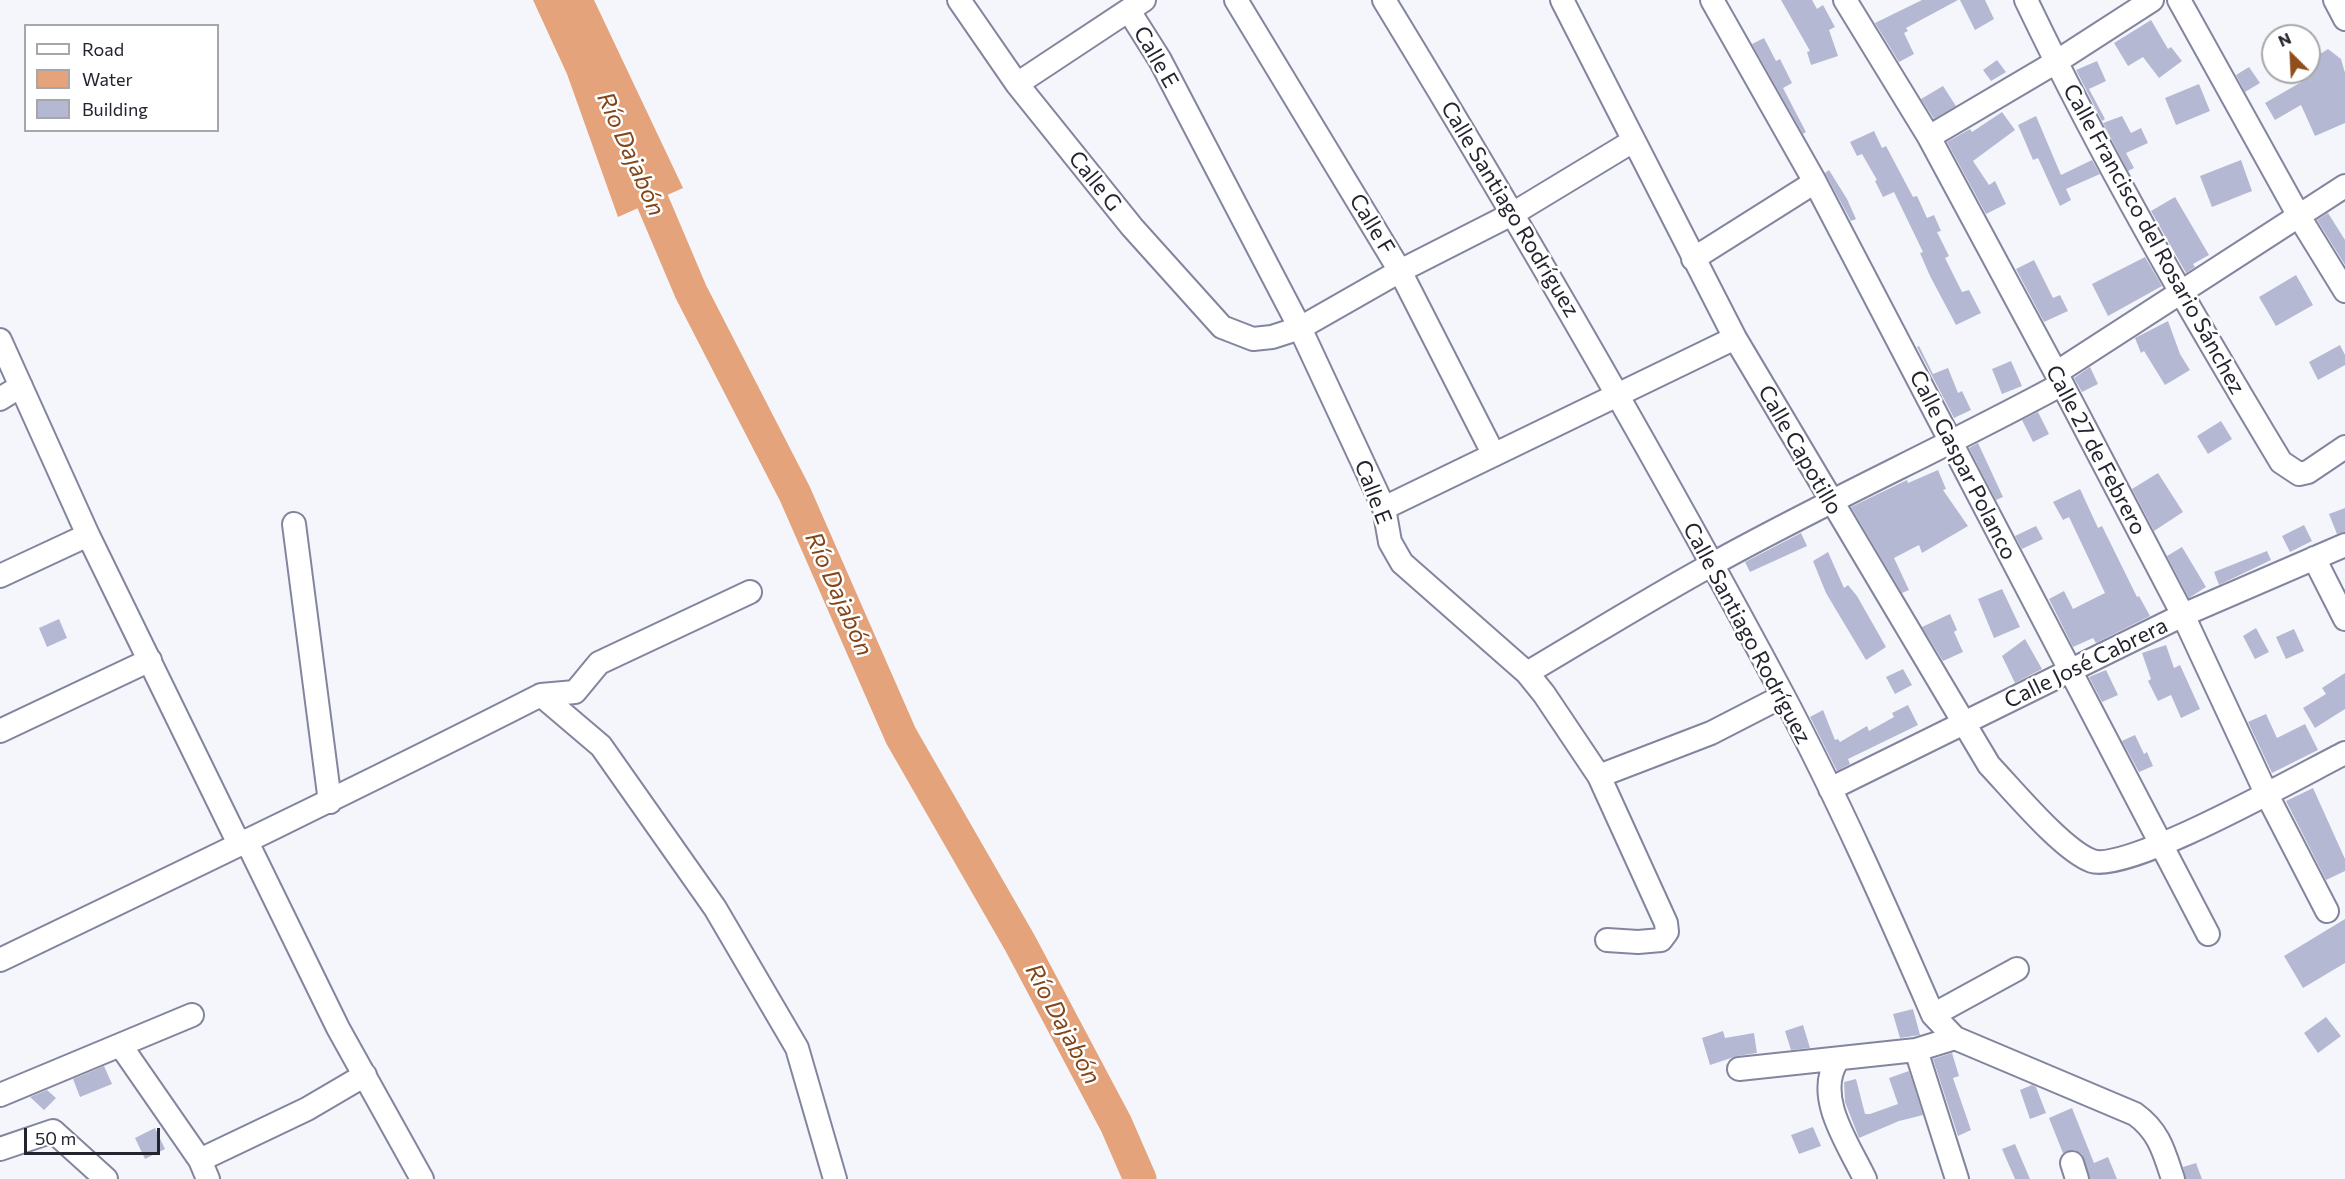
<!DOCTYPE html>
<html>
<head>
<meta charset="utf-8">
<style>
  body { margin:0 }
  #map { position:relative; width:2345px; height:1179px; overflow:hidden; background:#f5f6fb; font-family:Commissioner,sans-serif }
  canvas { display:block }
  .legend { position:absolute; left:24px; top:24px; width:195px; height:108px; box-sizing:border-box; background:#fff; border:2px solid #a7a7ab; margin:0; padding:8px 10px; list-style:none; font-size:18px; color:#23242e }
  .legend li { display:flex; align-items:center; gap:12px; height:30px }
  .legend b { width:30px; border:2px solid #a7a7ab }
  .north { position:absolute; left:2261px; top:24px; width:60px; height:60px; box-sizing:border-box; background:#fff; border:2px solid #a7a7ab; border-radius:50%; rotate:336deg; font-size:16px; font-weight:700; line-height:24px; text-align:center; color:#23242e }
  .north::after { content:''; display:block; margin:auto; width:21px; height:27px; background:#904e1c; clip-path:polygon(50% 0,100% 100%,50% 72%,0 100%) }
  .scale { position:absolute; left:24px; top:1128px; width:136px; height:27px; box-sizing:border-box; border:3px solid #23242e; border-top:0; padding-left:8px; font-size:18px; line-height:21px; white-space:nowrap; color:#23242e; -webkit-text-stroke:4px #fff; paint-order:stroke }
</style>
</head>
<body>
<div id="map">
<canvas width="2345" height="1179"></canvas>
<ul class="legend">
<li><b style="height:8px;background:#fff"></b>Road</li>
<li><b style="height:16px;background:#e4a37a"></b>Water</li>
<li><b style="height:16px;background:#b5b8d3"></b>Building</li>
</ul>
<div class="north">N</div>
<div class="scale">50 m</div>
</div>
<script>
const g = document.querySelector('canvas').getContext('2d');
g.lineJoin = 'round';
function paint(path, color) { g.fillStyle = color; g.fill(path, 'evenodd'); }
function stroke(path, color, width, dash) { g.strokeStyle = color; g.lineWidth = width; g.lineCap = dash ? 'butt' : 'round'; g.setLineDash(dash || []); g.stroke(path); }
function label(font, color, halo, rows, align = 'center') {
  g.font = font + ' Commissioner,sans-serif'; g.lineWidth = 5; g.setLineDash([]); g.textBaseline = 'middle'; g.strokeStyle = halo; g.fillStyle = color; for (const [text, x, y, turn = 0] of rows) {
    g.save(); g.translate(x, y); g.rotate((+turn || 0) * Math.PI / 180); g.textAlign = isNaN(turn) ? turn : align; if (halo) g.strokeText(text, 0, 0); g.fillText(text, 0, 0); g.restore();
  }
}
paint(new Path2D(`
  M533 0H594L683 188 618 217 567 74Z`), '#e4a37a');
stroke(new Path2D(`
  M635 160 691 292 795 494 901 736 1020 943 1116 1124 1140 1179`), '#e4a37a', 33);
paint(new Path2D(`
  M1781 0H1812L1817 9 1823 5 1835 27 1829 30 1838 56 1811 65 1807 52 1810 51Z
  M1922 0H1958L1906 28 1908 31 1904 33 1914 54 1899 62 1875 23Z
  M1960 0H1985L1994 19 1975 30Z
  M2151 20 2168 49 2171 47 2182 61 2159 78 2143 57 2128 66 2114 43Z
  M1764 38 1776 61 1780 59 1792 83 1783 88 1806 132 1803 134 1752 44Z
  M2328 49 2341 59 2345 73V123L2315 136 2301 105 2275 120 2265 103 2310 77 2309 61Z
  M1997 60 2006 72 1991 81 1983 70Z
  M2097 61 2106 81 2089 89 2105 119 2102 121 2076 70Z
  M2249 67 2260 83 2245 92 2236 75Z
  M2199 84 2210 111 2176 125 2165 98Z
  M1943 86 1956 106 1934 119 1921 99Z
  M2002 112 2015 130 1973 161 1989 185 1995 181 2006 204 1986 214 1947 142 1970 129 1972 132Z
  M2036 116 2061 175 2092 160 2100 174 2066 189 2071 200 2060 206 2038 158 2033 160 2018 125Z
  M2122 116 2131 133 2141 128 2148 143 2126 153 2134 168 2128 171 2103 123Z
  M1874 131 1882 148 1886 146 1913 197 1917 196 1927 218 1934 215 1941 231 1937 232 1949 256 1945 258 1962 292 1969 290 1981 313 1956 325 1930 276 1920 253 1923 252 1894 192 1883 197 1875 181 1877 180 1862 154 1857 156 1850 142Z
  M2241 160 2252 191 2212 207 2200 176Z
  M1829 170 1847 199 1856 219 1851 221 1825 173Z
  M2175 197 2209 255 2193 264 2195 267 2186 273 2151 211Z
  M2328 213 2345 240V265L2317 220Z
  M2145 257 2162 286 2108 316 2092 284Z
  M2034 260 2053 298 2060 295 2068 311 2044 322 2016 269Z
  M2296 275 2313 305 2276 326 2259 297Z
  M2168 321 2180 354 2190 370 2165 385 2144 351 2141 353 2135 338Z
  M2340 345 2345 355V365L2318 380 2309 362Z
  M1919 346 1933 374 1948 368 1958 393 1962 391 1971 410 1954 418 1917 347Z
  M2011 361 2022 386 2002 394 1992 369Z
  M2090 367 2098 384 2082 392 2074 378Z
  M2038 412 2049 434 2033 442 2022 420Z
  M2221 421 2232 439 2208 454 2197 436Z
  M1978 443 2003 497 1996 500 1969 448Z
  M1938 470 1946 489 1943 490 1968 526 1922 553 1919 545 1894 558 1909 590 1902 593 1851 507 1907 480 1908 483Z
  M2158 473 2183 512 2154 531 2132 489Z
  M2080 489 2098 528 2102 526 2137 597 2139 596 2150 616 2096 643 2093 638 2073 647 2049 599 2064 591 2073 609 2105 593 2069 517 2063 520 2053 502Z
  M2345 508V532L2337 534 2329 514Z
  M2304 525 2312 541 2290 552 2282 536Z
  M2036 526 2043 539 2022 549 2015 536Z
  M1801 533 1807 546 1750 572 1745 562Z
  M2182 547 2206 587 2189 598 2167 556Z
  M2267 551 2271 560 2219 585 2214 572Z
  M1828 552 1844 588 1848 585 1857 596 1886 647 1866 660 1826 593 1813 561Z
  M2002 589 2020 627 1994 638 1978 599Z
  M1950 614 1957 630 1954 632 1963 652 1943 661 1922 627Z
  M59 619 67 638 47 647 39 628Z
  M2256 628 2269 652 2255 659 2243 636Z
  M2294 629 2304 651 2286 659 2276 637Z
  M2025 639 2042 669 2015 683 2002 656Z
  M2166 645 2174 668 2180 665 2200 709 2181 718 2171 695 2158 701 2148 681 2151 679 2142 653Z
  M1903 669 1912 685 1895 694 1886 677Z
  M2106 670 2118 695 2102 702 2089 677Z
  M2345 673V709L2315 728 2303 708 2326 694 2322 688Z
  M1908 705 1918 725 1848 759 1850 764 1837 771 1810 717 1823 710 1835 740 1838 739 1840 742 1867 726 1869 731 1894 717 1892 713Z
  M2266 714 2277 738 2305 724 2318 750 2272 773 2248 722Z
  M2135 735 2144 754 2147 752 2153 766 2139 772 2122 741Z
  M2313 788 2345 859V871L2326 880 2286 801Z
  M2345 919V963L2303 988 2284 956Z
  M1913 1009 1920 1035 1900 1038 1893 1014Z
  M2326 1017 2341 1036 2318 1053 2304 1033Z
  M1803 1025 1810 1048 1791 1050 1785 1031Z
  M1723 1031 1725 1038 1754 1033 1757 1053 1737 1056 1710 1065 1702 1038Z
  M1952 1053 1959 1076 1953 1078 1971 1130 1958 1136 1933 1059Z
  M104 1066 112 1084 80 1097 73 1079Z
  M1909 1071 1923 1115 1899 1121 1859 1138 1845 1102 1844 1082 1856 1079 1865 1114H1870L1898 1104 1889 1078Z
  M2032 1085 2036 1087 2046 1113 2030 1119 2020 1090Z
  M47 1090 56 1098 44 1110 30 1097Z
  M2072 1108 2094 1163 2108 1157 2117 1179H2090L2082 1154 2074 1150 2063 1153 2049 1118Z
  M1813 1127 1821 1146 1799 1154 1791 1135Z
  M155 1128 165 1149 145 1159 135 1138Z
  M2015 1144 2030 1179H2015L2002 1149Z
  M2196 1163 2202 1179H2186L2183 1167Z`), '#b5b8d3');
const minor = new Path2D(`
  M959 0 1017 84 1132 227 1222 327 1253 339 1272 337 1300 328 1400 271 1514 213 1633 141
  M1236 0 1400 271 1494 455
  M1384 0C1523 228 1657 459 1783 695 1838 799 1886 907 1933 1015L1955 1038 2135 1114C2159 1131 2164 1152 2173 1179
  M1562 0 1735 338 1989 765C2011 788 2063 851 2092 861 2129 873 2303 774 2345 753
  M1712 0 1815 182 2208 934
  M1845 0 1929 137 2062 384 2183 615 2266 793 2327 911
  M2026 0C2102 159 2190 311 2281 462L2299 474 2308 472 2345 447
  M2179 0 2300 218 2345 291
  M2335 0 2345 19
  M1129 11 1160 60 1300 328 1384 508 1390 542 1402 563 1527 673 1544 694 1599 776 1666 923 1667 932 1661 940 1638 942 1607 940
  M1017 84 1144 0
  M1929 137 2056 62 2152 0
  M1693 259 1815 182
  M0 340 88 535 239 844
  M2056 373 2345 186
  M0 399 21 386
  M1384 508 1735 338
  M294 524 330 802
  M2314 558 2345 619
  M0 576 88 535
  M1527 673C1588 637 1649 599 1711 565 1826 501 1946 447 2062 384
  M541 695 601 746 715 908 797 1048 835 1179
  M0 731 150 660
  M1599 776 1711 733 1783 696
  M1830 789 2183 615 2345 545
  M246 840 338 1028 422 1179
  M0 960C181 873 362 786 541 695L575 692 599 663 750 592
  M1933 1015 2017 969
  M121 1046 200 1160 208 1179
  M1916 1050 1957 1179
  M1837 1061C1814 1097 1849 1145 1865 1179
  M1739 1069 1916 1050 1955 1038
  M0 1095 192 1015
  M0 1149 53 1131 106 1179
  M200 1160 307 1109 365 1075
  M2072 1163 2077 1179`);
stroke(minor, '#83859f', 26);
stroke(minor, '#fff', 22);
label('22px', '#23242e', '#fff', [
  ["Calle E",1156,57,60],
  ["Calle G",1095,181,51],
  ["Calle Santiago Rodríguez",1510,209,59],
  ["Calle F",1372,224,59],
  ["Calle Francisco del Rosario Sánchez",2154,239,61],
  ["Calle Capotillo",1800,450,60],
  ["Calle 27 de Febrero",2096,450,62],
  ["Calle Gaspar Polanco",1963,465,63],
  ["Calle E",1373,492,69],
  ["Calle Santiago Rodríguez",1747,633,62],
  ["Calle José Cabrera",2086,663,-26]
]);
label('italic 24px', '#824619', '#fff', [
  ["Río Dajabón",631,154,66],
  ["Río Dajabón",839,594,66],
  ["Río Dajabón",1063,1024,62]
]);
</script>
</body>
</html>
